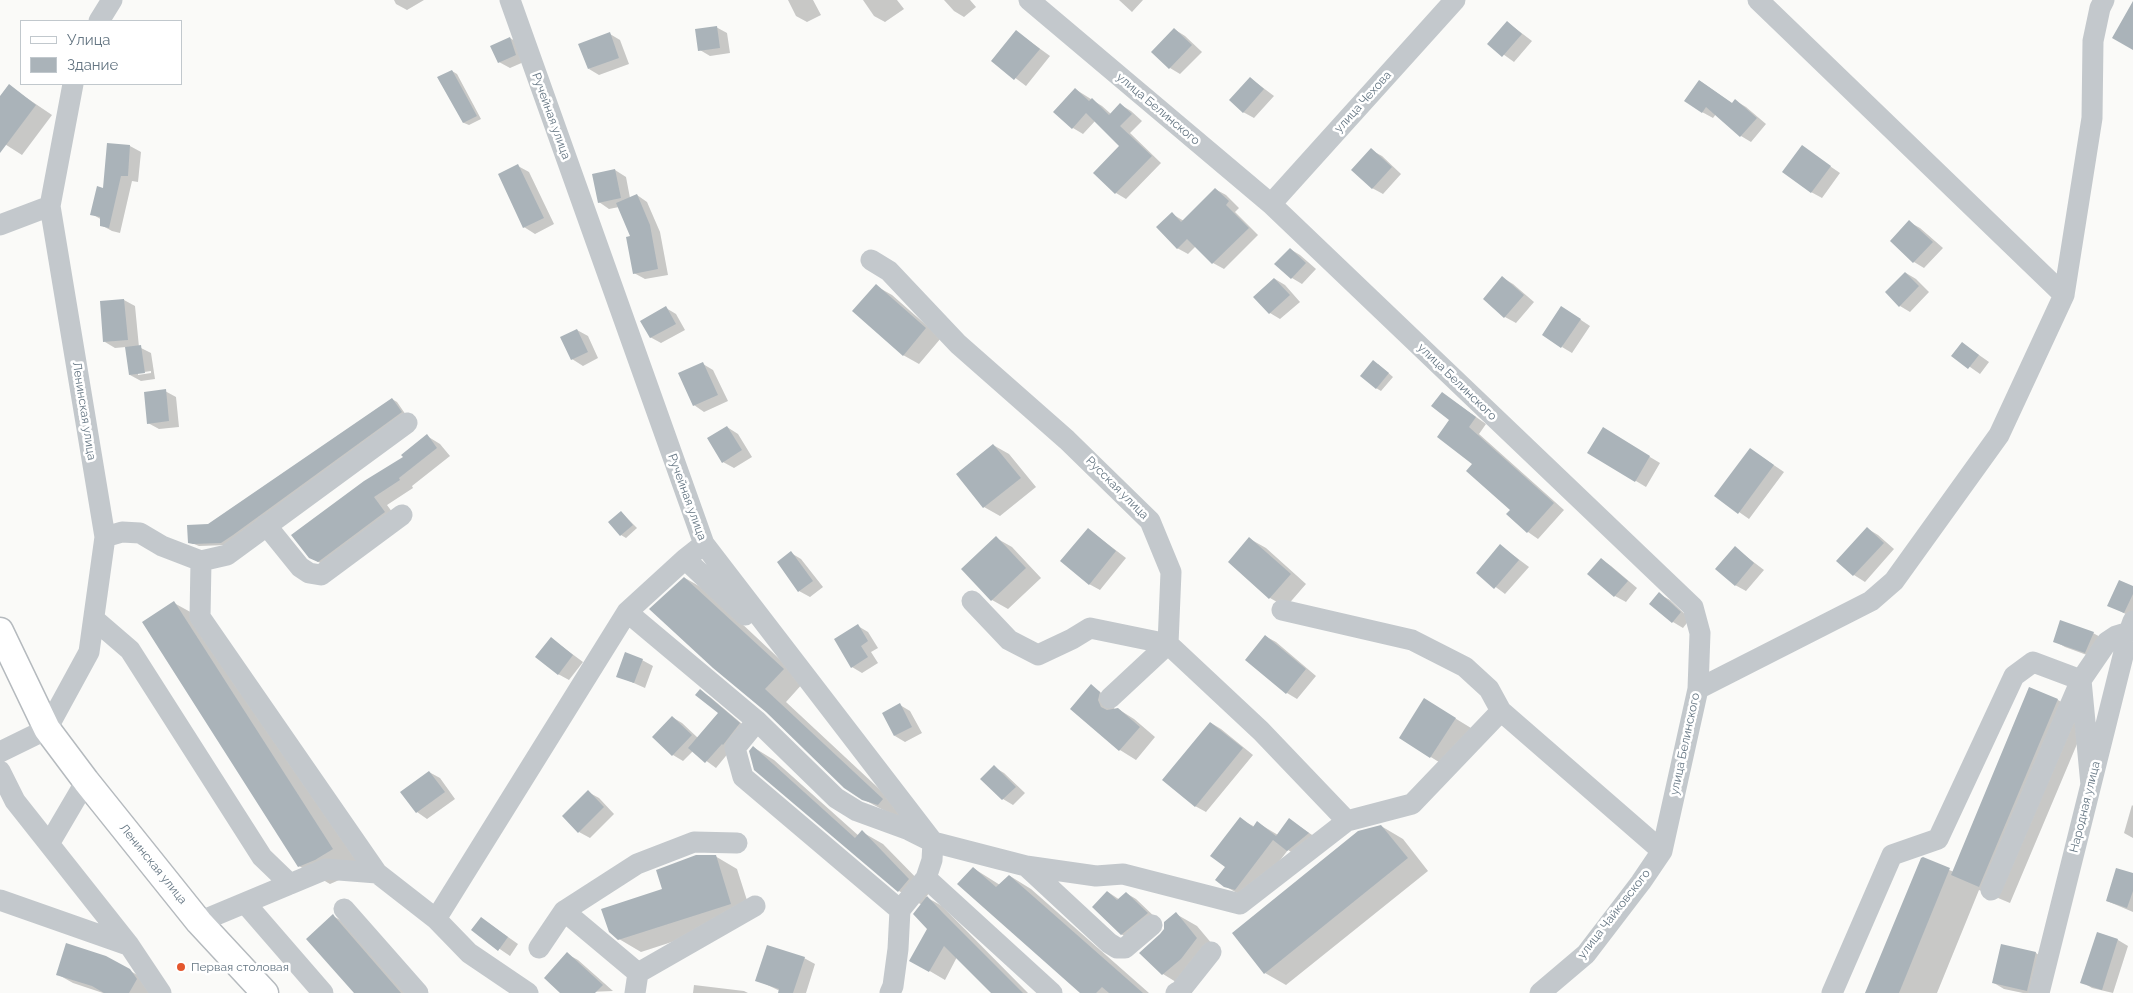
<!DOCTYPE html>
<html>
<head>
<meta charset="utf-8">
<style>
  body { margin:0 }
  #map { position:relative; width:2133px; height:993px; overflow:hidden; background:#fafaf8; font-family:Raleway,sans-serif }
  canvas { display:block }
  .legend { position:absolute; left:20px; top:20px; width:162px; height:65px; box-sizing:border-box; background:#fff; border:1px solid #c1c8cd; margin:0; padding:6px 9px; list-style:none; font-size:15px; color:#657683 }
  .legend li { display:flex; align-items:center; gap:10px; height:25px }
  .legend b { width:25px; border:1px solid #c1c8cd }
</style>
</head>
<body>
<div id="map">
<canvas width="2133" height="993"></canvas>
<ul class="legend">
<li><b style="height:6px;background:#fff"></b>Улица</li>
<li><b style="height:14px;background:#aab3b9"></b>Здание</li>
</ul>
</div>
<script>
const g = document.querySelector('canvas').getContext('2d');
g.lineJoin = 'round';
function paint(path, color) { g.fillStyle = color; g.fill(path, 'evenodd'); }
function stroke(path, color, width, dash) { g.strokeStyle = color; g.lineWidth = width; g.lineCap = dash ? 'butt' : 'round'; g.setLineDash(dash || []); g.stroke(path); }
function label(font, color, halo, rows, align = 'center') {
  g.font = font + ' Raleway,sans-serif'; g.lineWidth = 5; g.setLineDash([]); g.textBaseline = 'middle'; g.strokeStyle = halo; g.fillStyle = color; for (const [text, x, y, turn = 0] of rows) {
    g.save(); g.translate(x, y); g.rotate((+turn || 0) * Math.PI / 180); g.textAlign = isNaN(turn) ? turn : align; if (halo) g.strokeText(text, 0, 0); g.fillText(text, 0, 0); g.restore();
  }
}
paint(new Path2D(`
  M394 0H424L407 10 396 4Z
  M788 0H813L821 15 807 22 796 16Z
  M863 0H897L904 9 885 22 874 16Z
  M944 0H970L976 7 964 17 954 11Z
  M1119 0H1143L1132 12Z
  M1507 22 1532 41 1514 62 1489 44Z
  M716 27 727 33 730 53 710 56 700 50Z
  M1174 29 1185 36 1202 52 1180 74 1170 68Z
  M1017 32 1050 56 1026 86 993 61Z
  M610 34 620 40 629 64 599 75 589 69Z
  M510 38 520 44 526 61 510 68 499 62Z
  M452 71 457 74 481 119 469 125 464 123 439 77Z
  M1250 78 1274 96 1254 118 1243 112Z
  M1700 81 1733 104 1736 101 1746 107 1766 124 1751 142 1741 136 1716 114 1713 118 1702 112Z
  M9 86 52 115 22 155 0 141V98Z
  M1075 89 1102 106 1111 114 1121 105 1131 111 1142 121 1130 133 1161 163 1126 199 1116 193 1121 146 1096 120 1083 134 1073 128Z
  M108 144 130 146 141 152 138 182 132 181 120 233 112 231 101 225 102 220 92 214 104 189Z
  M1802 147 1840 173 1822 198 1811 192Z
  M1371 150 1382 156 1401 174 1383 194 1372 188Z
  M518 166 529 172 554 224 535 234 524 227Z
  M615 170 626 177 630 198 637 195 647 202 660 232 668 275 645 279 634 273 632 237 619 207 609 209 599 202Z
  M1215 189 1226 195 1239 208 1235 212 1258 235 1224 269 1213 263 1196 246 1188 254 1177 248 1172 214 1184 221Z
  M1909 222 1920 228 1943 248 1924 268 1914 262 1891 241Z
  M1290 249 1300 255 1316 269 1302 284 1292 278 1276 264Z
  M1906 273 1916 279 1929 292 1910 312 1900 306Z
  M1503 278 1513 284 1534 302 1516 323 1505 317Z
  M1275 279 1285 285 1300 302 1280 319 1270 313 1255 297Z
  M876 286 892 295 941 338 919 364 903 355Z
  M124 300 135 306 139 347 151 353 155 379 141 381 130 375 126 347 115 348 105 342ZM151 371V373L138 375V373Z
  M666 308 676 314 685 330 661 343 650 337Z
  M1572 314 1590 326 1572 353 1562 347Z
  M577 330 588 336 598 358 583 366 572 359 562 338Z
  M1962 343 1989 362 1980 374 1953 355Z
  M703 364 713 370 728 401 704 412 694 405Z
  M1378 364 1393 377 1381 391 1376 388Z
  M165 391 176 397 179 427 159 429 148 423Z
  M1442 393 1486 424 1479 434 1564 510 1538 539 1528 532 1508 514 1512 510 1474 464 1451 420Z
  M392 399 397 402 406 415 227 545 199 546 189 542 208 526Z
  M727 427 738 434 752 457 734 468 723 462Z
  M1603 429 1660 463 1646 487 1589 453Z
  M427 436 440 444 450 456 412 486 413 488 387 505 398 520 324 565 309 557Z
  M993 445 1009 454 1036 487 1000 516 984 507Z
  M1750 449 1784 472 1749 519 1739 512Z
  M621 512 637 528 626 538 621 535Z
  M1088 529 1126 558 1100 590 1089 584Z
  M1868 529 1878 535 1894 549 1865 582 1854 575 1838 561Z
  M996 538 1012 547 1041 578 1008 609 992 600 963 569Z
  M1250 539 1266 548 1306 584 1286 607 1270 598 1229 562Z
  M1501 546 1529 567 1505 594 1477 573Z
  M1735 548 1764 570 1746 591 1735 585Z
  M791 553 801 559 823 587 810 597 799 591Z
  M1601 559 1611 566 1637 588 1626 602 1615 596Z
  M685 578 706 590 804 682 786 702 904 812 900 817 885 811 863 799 767 711Z
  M2133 587V618L2109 605Z
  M1659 594 1670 600 1690 619 1683 628 1673 622Z
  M174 603 205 620 363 866 346 877 330 884 299 866Z
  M858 626 868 632 878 648 871 652 878 663 862 673 852 667Z
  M2093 633 2104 639 2095 658 2065 647 2054 641Z
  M1265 636 1276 642 1316 676 1297 699 1287 693Z
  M552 639 583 662 569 680 558 674Z
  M642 660 653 666 645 688 618 676Z
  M1091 686 1115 702 1114 710 1118 709 1134 719 1155 737 1136 760 1120 750 1072 709Z
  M2030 688 2058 700 2088 718 2010 903 1979 890 1937 993H1867L1923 859 1954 872Z
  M700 691 710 697 748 729 716 768 693 751 683 761 673 755 672 717 682 723 698 738 720 713Z
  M900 705 910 711 922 733 905 742 895 736Z
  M1440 709 1471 728 1447 767 1400 738Z
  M1211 723 1221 729 1253 755 1206 812 1195 806Z
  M753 747 774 760 859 836 862 832 883 844 930 892 926 897 942 906 1028 993H992L957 957 945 980 911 960 928 928 922 905 899 891 755 769Z
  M994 767 1004 773 1025 793 1013 805 1003 799Z
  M429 772 440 778 455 799 427 819 417 812 402 792Z
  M588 792 599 798 614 814 590 838 579 832Z
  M2132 805 2133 806V838L2124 833Z
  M1240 819 1255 827 1258 823 1278 835 1290 820 1324 843 1304 860 1288 850 1251 898 1242 896 1225 886 1226 867Z
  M1381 826 1403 839 1428 871 1286 985 1265 973Z
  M715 856 737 869 752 916 641 952 619 939 663 890Z
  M973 868 1000 885 1010 876 1031 889 1149 993H1082Z
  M2133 874V912L2107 901Z
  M1108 892 1120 900 1126 893 1136 899 1158 920 1132 941 1121 934Z
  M1176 914 1197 926 1218 951 1184 987 1163 974 1140 953 1161 935Z
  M333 916 364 933 416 993H356Z
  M481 918 518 944 510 956 472 930Z
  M2098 934 2118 940 2128 946 2113 993 2092 988 2082 982Z
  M2002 946 2036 953 2046 960 2038 993H2023L2004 989 1994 983Z
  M567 954 578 960 613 991 562 993Z
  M106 957 146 980 150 993H103L73 983 57 974Z
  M804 958 815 964 806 993H779L780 991 757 980Z
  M694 985 744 991 748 993H693Z`), '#0003');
paint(new Path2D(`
  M2133 1V50L2112 38Z
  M1507 21 1522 34 1502 57 1487 44Z
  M717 26 720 48 698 51 695 29Z
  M1174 28 1192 45 1169 69 1151 52Z
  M1016 30 1040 49 1014 80 991 61Z
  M610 32 619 58 588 69 578 44Z
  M510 37 516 55 498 63 490 46Z
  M452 70 477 116 463 123 437 77Z
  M1250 77 1264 89 1243 113 1229 100Z
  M1699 80 1732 103 1735 99 1757 118 1740 137 1706 107 1702 113 1684 101Z
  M9 84 36 105 0 153V96Z
  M1075 88 1089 101 1092 98 1109 115 1120 103 1132 114 1120 126 1152 156 1115 194 1093 173 1119 146 1086 113 1072 129 1053 112Z
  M107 143 130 145 128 176H121L109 228 100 226V217L90 215 97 186 103 188Z
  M1802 145 1831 166 1811 193 1782 172Z
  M1371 148 1392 167 1372 189 1351 170Z
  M518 164 544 218 523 228 498 174Z
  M615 169 621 198 598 203 592 174Z
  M1215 188 1229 201 1226 205 1249 228 1212 264 1187 239 1177 249 1156 227 1172 212 1181 222Z
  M637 194 650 225 658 269 633 274 626 237 630 236 616 203Z
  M1909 220 1933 242 1913 263 1890 241Z
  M1290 248 1306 263 1291 279 1274 264Z
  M1905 272 1919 286 1899 307 1885 292Z
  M1502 276 1524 295 1504 318 1483 299Z
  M1274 278 1290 295 1269 314 1253 297Z
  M876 284 926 328 903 356 852 311Z
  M124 299 128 340 103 342 100 301Z
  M666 306 676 324 650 338 640 321Z
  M1561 306 1581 319 1561 348 1542 335Z
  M577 329 588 352 571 360 560 337Z
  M1962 342 1979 355 1968 369 1951 356Z
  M141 345 145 373 129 375 125 347Z
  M1373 360 1389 373 1376 389 1360 376Z
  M703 362 718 395 693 406 678 373Z
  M166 389 169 421 147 424 144 392Z
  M1442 392 1476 417 1469 427 1554 503 1527 533 1506 514 1510 510 1466 471 1472 464 1437 437 1449 420 1431 406Z
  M392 398 402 412 233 535 221 543 193 544 188 543 187 525 208 524Z
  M727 426 742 450 722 463 707 438Z
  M1603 427 1650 456 1635 482 1587 453Z
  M427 434 437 448 399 478 400 480 374 497 385 512 318 562 309 558 291 535 364 481 403 457 401 455Z
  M993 444 1021 478 983 508 956 474Z
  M1750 448 1774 465 1738 514 1714 496Z
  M621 511 633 525 620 536 608 522Z
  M1867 527 1884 543 1853 576 1836 561Z
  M1088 528 1116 551 1089 585 1060 561Z
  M996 536 1026 568 991 601 961 569Z
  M1249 537 1291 574 1269 599 1228 562Z
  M1500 544 1519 560 1494 589 1476 573Z
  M1735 546 1754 563 1735 586 1715 569Z
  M791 551 813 581 798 592 777 562Z
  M1601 558 1628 581 1614 597 1587 574Z
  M684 577 784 669 765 689 883 799 878 805 862 800 844 788 766 712 713 668 649 609Z
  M2119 580 2133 586V594L2124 613 2107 606Z
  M1659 592 1681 612 1672 623 1649 604Z
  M174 601 333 849 315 860 298 867 142 622Z
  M2060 620 2094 632 2085 653 2053 642Z
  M858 624 868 641 861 646 868 657 851 668 834 639Z
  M1265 635 1306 669 1286 694 1245 660Z
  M551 637 573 655 558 675 535 657Z
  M625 652 643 659 634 683 616 677Z
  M1091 684 1100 692 1098 700 1101 707 1107 710 1118 708 1140 727 1119 751 1070 709Z
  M2029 687 2058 699 1979 887 1951 875Z
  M700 689 740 723 723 745 722 744 705 763 688 748 718 713 695 695Z
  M1424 698 1456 718 1430 758 1399 738Z
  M900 703 912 727 894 736 882 713Z
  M672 716 692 735 672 756 652 737Z
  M1210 722 1243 748 1195 807 1162 780Z
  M753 746 855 838 862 830 909 879 898 892 754 770 749 751Z
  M994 765 1016 787 1002 800 980 779Z
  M429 771 445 792 416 813 400 792Z
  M588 790 604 807 578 833 562 816Z
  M1240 817 1253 827 1257 821 1276 836 1289 818 1309 833 1287 851 1273 840 1235 890 1224 887 1215 880 1225 867 1210 856Z
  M1381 825 1408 858 1264 974 1232 933 1358 831Z
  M696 855H716L731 904 618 940 609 932 601 909 662 889 656 870Z
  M1923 857 1950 868 1899 993H1865L1921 858Z
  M973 867 996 887 1009 875 1143 993H1109L1102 987 1096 993H1080L957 884Z
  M2116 868 2133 873V891L2127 908 2106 901Z
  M1107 891 1117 900 1126 892 1148 913 1121 935 1092 907Z
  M927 896 943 913 1023 993H991L944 946 929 972 909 961 927 929 913 914Z
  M1176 912 1197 938 1181 959 1162 975 1139 953 1160 934 1164 929V922Z
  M333 914 335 917 401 993H354L306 939Z
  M481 917 508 937 498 951 471 930Z
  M2097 932 2118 939 2102 990 2080 983Z
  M66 943 106 956 130 969 137 979 129 993H104L92 986 56 975Z
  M2001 944 2036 952 2027 991 1992 983Z
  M767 945 805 957 793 993H778L779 989 755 981Z
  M567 952 603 985 595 993H560L544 978Z`), '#aab3b9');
const major = new Path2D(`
  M0 631 47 729 86 781 199 922 265 993`);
stroke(major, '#b5babe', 29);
stroke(new Path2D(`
  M510 0 704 544 933 842 932 860 926 878 900 910 898 949 893 986 890 993
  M1029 0 1271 204 1693 607 1700 633 1698 689 1662 851 1641 882 1586 954 1540 993
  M99 21 112 0
  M1271 204 1455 0
  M0 225 50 206
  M871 260 889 271 958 344 1067 440 1150 521 1171 572 1168 644 1261 731 1347 821
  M2064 295 2092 118 2093 41 2100 8 2104 0
  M266 525 300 567 309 573 321 575 402 515
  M105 537 122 532 140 533 162 546 201 561 227 555 407 423
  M685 559 745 615
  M201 561 200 617 377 873
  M972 601 1009 640 1038 655 1072 639 1090 628 1168 644
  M1282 610 1412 640 1465 667 1489 689 1501 711
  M627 612 757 721 836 798 857 811 909 830 933 842 1026 866 1096 876 1123 874 1240 904 1347 821 1412 804 1501 711 1662 851
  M94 619 130 650 262 857 290 884
  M1698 689 1871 601 1894 581 1999 435 2064 295 1758 0
  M1110 698 1168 644
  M757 721 735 748 743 777 900 910
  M0 752 47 729 89 652 105 537 50 206 73 84
  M0 771 15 801 129 945 161 993
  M49 844 86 781
  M1026 866 1109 943 1117 948H1125L1152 925
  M926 878 1052 993
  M1991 890 2081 680 2107 642 2116 636 2129 632
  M0 900 128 945
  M245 903 323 993
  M344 909 418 993
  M564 911 638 973
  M436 919 627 612 685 559 704 544
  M199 922 326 869 377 873 436 919 469 953 528 993
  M539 948 564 911 637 864 694 842 737 843
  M635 993 638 973 755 906
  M1176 993 1180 991 1211 952
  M1832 993 1892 855 1938 839 2014 676 2033 662 2081 680 2091 785
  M2039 993 2129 632 2133 621`), '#c3c8cc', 21);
stroke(major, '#fff', 26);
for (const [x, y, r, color] of [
  [181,967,5,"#e4572e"]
]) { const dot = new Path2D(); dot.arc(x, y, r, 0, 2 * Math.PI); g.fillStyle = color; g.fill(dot); stroke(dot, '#fff', 2); }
label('12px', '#657683', '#fff', [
  ["улица Чехова",1363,102,-48],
  ["улица Белинского",1158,109,40],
  ["Ручейная улица",551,116,70],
  ["улица Белинского",1457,382,44],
  ["Ленинская улица",84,411,81],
  ["Русская улица",1117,488,45],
  ["Ручейная улица",687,497,70],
  ["улица Белинского",1685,744,-78],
  ["Народная улица",2085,807,-76],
  ["Ленинская улица",153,864,51],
  ["улица Чайковского",1614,914,-52]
]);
label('12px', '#657683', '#fff', [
  ["Первая столовая",191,967]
], 'left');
</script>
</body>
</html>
